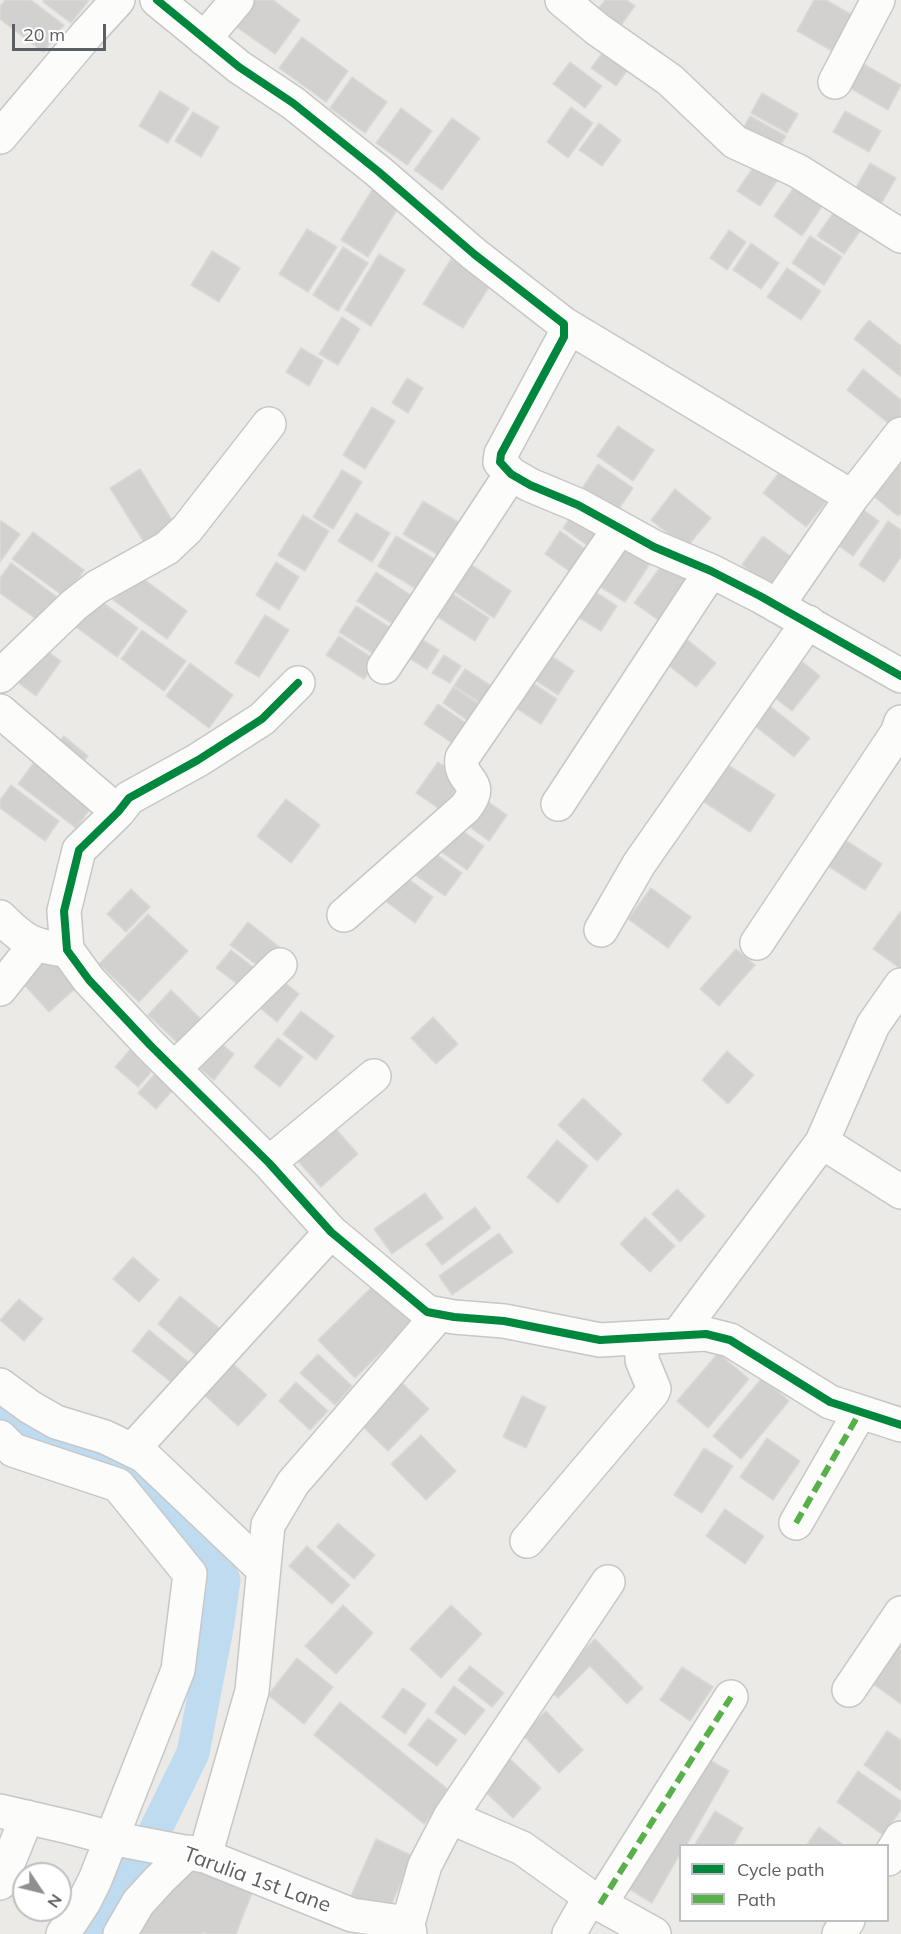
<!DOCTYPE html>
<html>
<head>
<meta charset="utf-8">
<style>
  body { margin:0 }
  #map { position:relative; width:901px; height:1934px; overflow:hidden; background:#ebeae6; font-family:Mulish,sans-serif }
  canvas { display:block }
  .legend { position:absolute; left:679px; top:1844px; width:210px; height:78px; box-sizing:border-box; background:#fff; border:2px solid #bebfc1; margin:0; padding:8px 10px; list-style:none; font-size:18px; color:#5c5f63 }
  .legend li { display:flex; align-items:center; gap:12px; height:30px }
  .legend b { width:30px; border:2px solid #bebfc1 }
  .north { position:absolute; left:12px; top:1862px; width:60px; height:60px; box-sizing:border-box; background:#fff; border:2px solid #bebfc1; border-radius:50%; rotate:125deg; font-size:16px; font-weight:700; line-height:24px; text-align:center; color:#5c5f63 }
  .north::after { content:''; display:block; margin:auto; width:21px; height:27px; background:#8e9091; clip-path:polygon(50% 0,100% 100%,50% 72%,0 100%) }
  .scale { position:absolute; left:12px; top:24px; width:94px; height:27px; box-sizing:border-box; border:3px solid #5c5f63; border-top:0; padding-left:8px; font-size:18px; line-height:21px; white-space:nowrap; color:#5c5f63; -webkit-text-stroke:4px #fff; paint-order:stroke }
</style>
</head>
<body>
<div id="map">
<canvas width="901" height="1934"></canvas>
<ul class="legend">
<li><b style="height:8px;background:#00873e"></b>Cycle path</li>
<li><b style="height:8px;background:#58b04a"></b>Path</li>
</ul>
<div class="north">N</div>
<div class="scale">20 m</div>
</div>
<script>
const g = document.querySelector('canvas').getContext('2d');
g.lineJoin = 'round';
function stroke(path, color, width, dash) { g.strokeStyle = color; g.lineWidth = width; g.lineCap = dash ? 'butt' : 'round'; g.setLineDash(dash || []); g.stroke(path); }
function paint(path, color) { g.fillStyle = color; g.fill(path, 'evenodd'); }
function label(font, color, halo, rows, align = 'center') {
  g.font = font + ' Mulish,sans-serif'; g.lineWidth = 4.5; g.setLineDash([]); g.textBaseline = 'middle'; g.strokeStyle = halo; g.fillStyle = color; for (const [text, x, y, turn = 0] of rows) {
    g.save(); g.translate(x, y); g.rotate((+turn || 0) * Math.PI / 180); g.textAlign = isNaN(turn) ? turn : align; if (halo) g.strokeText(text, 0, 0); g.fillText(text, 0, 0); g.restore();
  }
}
stroke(new Path2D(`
  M0 1400 39 1437 114 1464 183 1512 224 1580 218 1623 193 1753 148 1845 92 1934`), '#bfdbf0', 33);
const building = new Path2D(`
  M5 0H31L64 25 43 52 0 19V6Z
  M44 0H89L71 23 43 2Z
  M249 0H273L300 20 275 54 232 24Z
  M605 0H626L635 6 616 32 593 16Z
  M814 0H826L861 20 841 56 797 31Z
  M302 37 348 71 326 102 279 68Z
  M610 43 634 61 616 86 591 68Z
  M855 59 901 85 888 110 841 83Z
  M570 62 602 86 585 108 553 84Z
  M352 77 387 102 365 133 330 108Z
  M160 91 189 108 168 143 139 126Z
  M762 93 798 114 787 133 751 113Z
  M571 107 593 123 568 158 547 142Z
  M401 108 432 131 407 165 376 143Z
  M845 111 881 131 869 152 833 132Z
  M193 112 219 127 201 157 175 141Z
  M750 116 786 136 775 154 740 134Z
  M452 118 480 138 442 190 414 170Z
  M599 123 621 140 602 166 579 150Z
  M759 159 781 175 760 206 737 191Z
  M870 163 896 178 876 213 850 198Z
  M799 180 827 199 802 236 774 216Z
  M374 187 401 203 368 257 341 240Z
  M838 206 865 224 844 254 817 236Z
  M307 229 337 247 308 292 279 274Z
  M729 230 746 242 727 270 710 258Z
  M810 236 842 257 824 285 792 263Z
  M751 243 779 263 761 289 733 270Z
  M343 247 368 263 338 311 313 295Z
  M212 251 240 268 219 302 191 285Z
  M379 254 405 270 371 326 345 310Z
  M451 259 491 284 463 328 423 304Z
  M787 268 821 291 801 320 767 297Z
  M342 317 360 329 338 365 319 354Z
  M869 320 901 346V377L854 339Z
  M301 348 323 361 309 386 286 372Z
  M863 369 901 400V415L892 426 847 390Z
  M407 378 423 388 408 413 392 403Z
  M372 407 395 421 365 469 343 455Z
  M618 426 654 450 633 481 597 456Z
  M901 460V513L898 516 872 495Z
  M598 464 633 488 612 519 578 495Z
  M786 464 829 498 806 527 763 493Z
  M140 469 175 525 145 544 110 488Z
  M342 470 362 482 333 529 313 517Z
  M675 489 711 518 686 548 651 520Z
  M423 501 460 523 440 556 403 534Z
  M855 504 879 521 853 556 829 539Z
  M575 510 600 529 588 546 563 528Z
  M356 513 390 533 372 562 338 541Z
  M303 515 329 531 305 571 278 555Z
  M0 520 20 534 0 562Z
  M888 521 901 530V557L884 582 859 565Z
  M560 531 588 551 572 573 545 554Z
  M33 532 84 570 65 597 12 559Z
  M396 536 438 561 420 591 378 566Z
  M763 536 790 556 770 585 742 565Z
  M618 541 651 562 625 602 592 582Z
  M461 558 511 591 494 618 443 584Z
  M667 558 699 581 667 626 634 603Z
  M276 562 299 577 279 610 256 595Z
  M11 563 61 600 43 624 0 593V578Z
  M134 572 187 611 167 639 113 600Z
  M376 572 415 598 396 626 357 601Z
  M585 585 617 606 601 631 568 611Z
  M445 589 489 618 475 641 430 612Z
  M90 593 138 628 117 657 69 622Z
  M356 606 394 630 377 656 339 632Z
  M265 615 289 630 259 677 235 663Z
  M142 630 186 661 164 691 121 659Z
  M678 632 716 663 696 687 658 657Z
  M412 633 439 650 427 669 399 652Z
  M339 636 377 661 364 679 326 655Z
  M37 644 61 661 36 696 12 678Z
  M542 650 574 671 558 695 526 674Z
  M444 655 461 666 450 683 432 673Z
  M799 659 820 676 792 711 770 694Z
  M190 663 233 695 209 728 166 696Z
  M465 669 496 689 486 706 454 686Z
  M522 676 557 699 541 724 505 701Z
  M453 687 485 708 474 725 443 703Z
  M765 702 810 738 794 757 750 722Z
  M438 704 472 727 458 747 424 724Z
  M64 736 88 756 75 772 51 751Z
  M38 757 96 801 76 828 18 784Z
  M722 761 775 795 750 832 698 798Z
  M438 762 463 779 441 810 416 793Z
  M11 785 59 821 45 841 0 808V800Z
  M477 794 507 815 489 841 459 819Z
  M286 799 320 825 291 863 257 836Z
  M450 822 484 846 467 870 433 846Z
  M842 838 882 864 865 890 825 864Z
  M428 848 462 873 445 896 411 872Z
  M399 872 433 897 415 923 380 897Z
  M651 888 691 917 668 948 628 919Z
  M131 889 150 907 126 932 107 914Z
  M901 911V969L873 949Z
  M148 914 188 951 139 1002 99 964Z
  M248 922 282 949 265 971 230 945Z
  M736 949 755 965 719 1006 700 989Z
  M231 950 262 974 248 992 216 968Z
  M47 954 77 987 49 1012 19 979Z
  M277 976 299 994 277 1022 255 1004Z
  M171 990 207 1025 184 1049 148 1015Z
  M301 1011 334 1036 316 1060 283 1034Z
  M433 1017 458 1044 436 1064 411 1038Z
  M213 1037 234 1054 214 1080 193 1063Z
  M278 1038 303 1057 280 1087 254 1067Z
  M135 1044 158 1064 138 1087 115 1067Z
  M727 1051 754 1075 728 1104 702 1080Z
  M160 1068 178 1084 156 1109 138 1093Z
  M583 1098 622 1134 597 1161 558 1125Z
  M328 1120 358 1154 321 1187 291 1153Z
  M557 1140 588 1166 558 1203 527 1177Z
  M677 1189 705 1216 680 1242 652 1214Z
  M425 1193 443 1218 392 1254 374 1229Z
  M475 1207 491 1228 442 1265 426 1244Z
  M645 1217 675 1246 650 1272 620 1244Z
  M499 1233 513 1252 452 1295 439 1276Z
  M133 1257 159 1280 139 1302 113 1279Z
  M381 1278 418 1316 355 1378 318 1340Z
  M180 1296 229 1336 207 1364 158 1324Z
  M19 1299 43 1319 24 1341 0 1320Z
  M149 1330 198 1370 181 1390 132 1351Z
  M718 1353 749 1379 708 1428 677 1401Z
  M318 1354 352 1386 335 1405 300 1373Z
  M227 1358 267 1395 238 1426 198 1389Z
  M395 1376 429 1409 388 1451 355 1419Z
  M762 1378 789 1401 741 1459 713 1436Z
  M296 1382 328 1411 310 1430 279 1401Z
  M522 1396 546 1407 526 1448 503 1437Z
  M421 1435 456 1471 426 1500 391 1464Z
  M767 1438 800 1461 773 1500 740 1477Z
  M704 1448 733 1466 702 1513 674 1495Z
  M725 1509 764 1536 745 1564 706 1536Z
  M338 1523 375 1555 354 1579 317 1547Z
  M307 1546 350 1585 332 1604 289 1566Z
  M343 1605 373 1633 336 1674 305 1646Z
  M451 1605 482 1634 441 1678 410 1649Z
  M595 1639 643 1688 627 1704 590 1666 558 1698 547 1687Z
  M892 1641 901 1647V1704L866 1679Z
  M297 1658 333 1687 304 1724 268 1695Z
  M470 1666 504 1693 492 1707 458 1680Z
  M682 1667 713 1687 690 1721 660 1700Z
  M454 1686 485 1710 465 1735 435 1712Z
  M403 1688 426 1704 405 1734 382 1717Z
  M340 1702 450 1791 424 1824 314 1735Z
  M546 1711 583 1750 559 1773 522 1734Z
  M428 1718 457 1740 437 1766 408 1745Z
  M887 1731 901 1740V1791L864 1765Z
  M701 1755 729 1771 686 1846H680V1854L652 1903 624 1886Z
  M509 1758 541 1788 513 1818 481 1788Z
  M858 1771 901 1801V1810L883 1835 837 1802Z
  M715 1811 743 1828 733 1846H694Z
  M819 1827 845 1846H806Z
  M376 1839 413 1856 387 1914 350 1898Z
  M201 1867 254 1888 236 1934H207L203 1932 202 1934H135L143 1927 150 1912 180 1870Z`);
paint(building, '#d2d1cf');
stroke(building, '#dad9d6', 1.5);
const minor = new Path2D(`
  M157 0 239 67 293 103 379 172 474 254 564 324V337L501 454 500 462 511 474 530 485 578 505 654 547 711 571 760 596 901 676
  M562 0 597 29 670 80 735 142 798 171 901 236
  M204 39 237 0
  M835 82 878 0
  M0 137 87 34 118 0
  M564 324 852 497
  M777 606 852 497 901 434
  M384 667 511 474
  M0 676 74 605 97 587 167 548 187 529 269 424
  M298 683 262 719 198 760 129 798 118 812 79 850 64 911 67 950 89 980 150 1045 269 1163 331 1232 427 1312 454 1317 504 1321 600 1340 706 1334 730 1340 830 1402 901 1425
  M0 711 118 812
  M558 804 711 571
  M344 915 465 808C488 780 458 783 462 758L619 529
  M0 917C25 942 32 946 67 950
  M601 930 639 864 808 622
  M757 943 897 733 901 722
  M0 989 35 945
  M174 1069 280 965
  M822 1142 901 1192
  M269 1163 374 1076
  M678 1335 822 1142 873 1025 901 985
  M0 1385 30 1407 56 1422 105 1437 144 1456 263 1569
  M0 1437 13 1450 118 1485 190 1574 178 1670 95 1880 84 1902 63 1934
  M133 1449 331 1232
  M796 1523 860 1412
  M527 1541 652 1393 654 1389 642 1360V1339
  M849 1690 901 1613
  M0 1811 69 1827 111 1838 205 1856 352 1915 408 1923
  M450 1817 608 1582
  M205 1856 252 1691 268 1525 293 1483 439 1314
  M888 1859 901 1838
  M0 1883 27 1817
  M600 1904 731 1697
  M120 1934 138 1903 159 1880 188 1852
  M410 1934 408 1923 425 1865 450 1817 522 1848 600 1904 654 1934
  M569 1934 590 1897
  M839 1934 848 1920`);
stroke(minor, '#c7c7c7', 36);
stroke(minor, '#fcfcfb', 33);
stroke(new Path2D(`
  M796 1523 860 1412
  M600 1904 731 1697`), '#58b04a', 6, [12, 6]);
stroke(new Path2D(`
  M157 0 239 67 293 103 379 172 474 254 564 324V337L501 454 500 462 511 474 530 485 578 505 654 547 711 571 760 596 901 676
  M298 683 262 719 198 760 129 798 118 812 79 850 64 911 67 950 89 980 150 1045 269 1163 331 1232 427 1312 454 1317 504 1321 600 1340 706 1334 730 1340 830 1402 901 1425`), '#00873e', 8);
label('21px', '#5c5f63', '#fff', [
  ["Tarulia 1st Lane",257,1880,20]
]);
</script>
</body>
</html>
